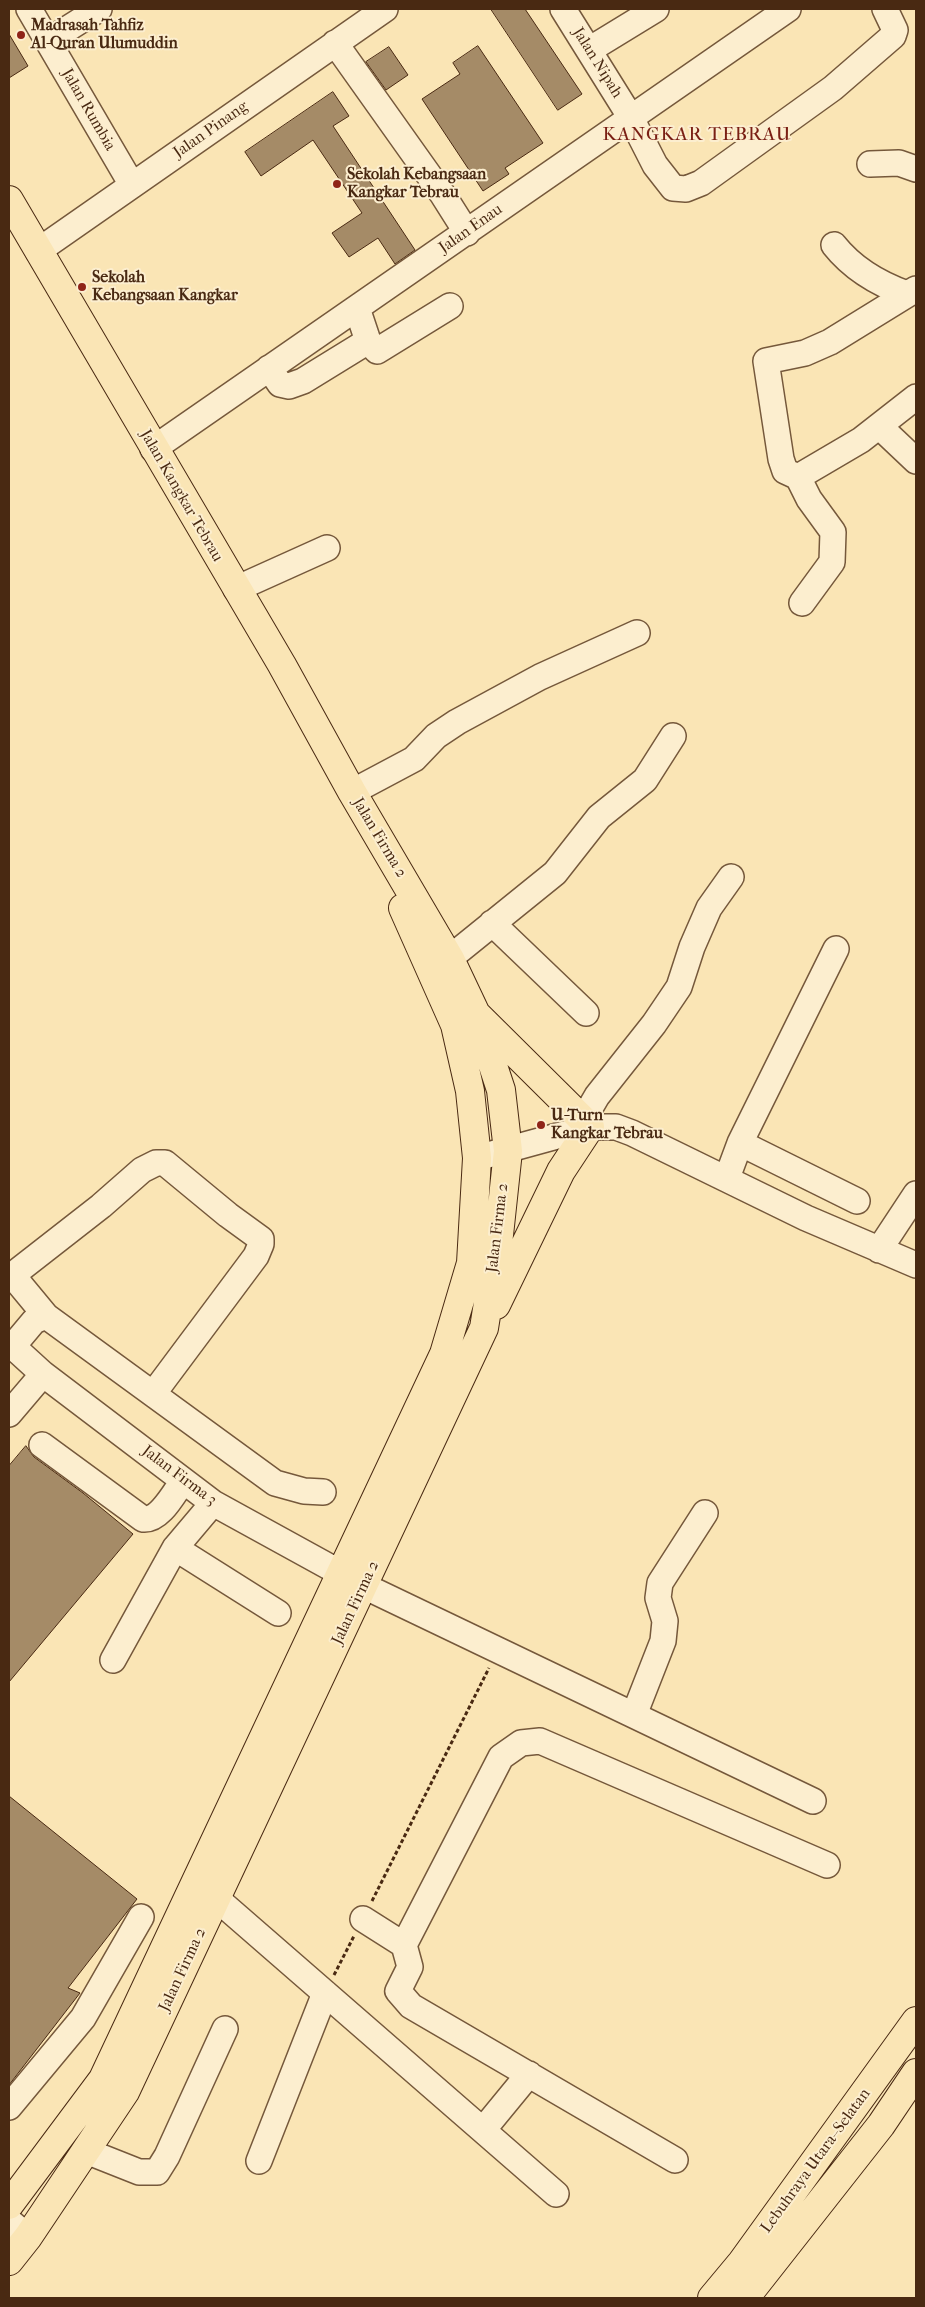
<!DOCTYPE html>
<html>
<head>
<meta charset="utf-8">
<style>
  body { margin:0 }
  #map { position:relative; width:925px; height:2307px; overflow:hidden; background:#fae5b5; font-family:"IM FELL French Canon",serif }
  canvas { display:block }
  .frame { position:absolute; inset:0; border:10px solid #492912; pointer-events:none }
</style>
</head>
<body>
<div id="map">
<canvas width="925" height="2307"></canvas>
<div class="frame"></div>
</div>
<script>
const g = document.querySelector('canvas').getContext('2d');
g.lineJoin = 'round';
function paint(path, color) { g.fillStyle = color; g.fill(path, 'evenodd'); }
function stroke(path, color, width, dash) { g.strokeStyle = color; g.lineWidth = width; g.lineCap = dash ? 'butt' : 'round'; g.setLineDash(dash || []); g.stroke(path); }
function label(font, color, halo, rows, align = 'center') {
  g.font = font + ' "IM FELL French Canon",serif'; g.lineWidth = 4; g.setLineDash([]); g.textBaseline = 'middle'; g.strokeStyle = halo; g.fillStyle = color; for (const [text, x, y, turn = 0] of rows) {
    g.save(); g.translate(x, y); g.rotate((+turn || 0) * Math.PI / 180); g.textAlign = isNaN(turn) ? turn : align; if (halo) g.strokeText(text, 0, 0); g.fillText(text, 0, 0); g.restore();
  }
}
const building = new Path2D(`
  M491 9H525L582 94 558 110Z
  M9 34 28 66 9 78Z
  M478 46 543 143 505 168 509 174 483 191 422 99 460 74 453 63Z
  M389 47 408 75 386 90 366 62Z
  M333 92 349 116 333 126 415 250 395 264 378 238 349 257 332 233 362 213 313 140 261 176 245 152Z
  M26 1446 34 1457 83 1493 133 1534 9 1682V1466Z
  M9 1796 137 1899 68 1988 80 1993 9 2085Z`);
paint(building, '#a58b67');
stroke(building, '#492912', 1);
const minor = new Path2D(`
  M29 9 132 185
  M563 9 631 118 655 165 673 188 686 189 701 183 833 88 893 36 895 30 885 9
  M48 41 99 9
  M335 43 443 195 467 233
  M589 50 656 9
  M870 164 899 163 916 169
  M834 245C853 269 879 284 907 294
  M38 251 385 9
  M357 308 368 341 377 351 450 306
  M269 368 280 384 289 386 303 381 368 341
  M879 426 916 461
  M153 449 788 9
  M798 477 861 440 916 397
  M236 589 327 548
  M802 603 832 562 833 532 809 499 798 477 785 471 781 459 766 361 805 353 830 342 916 289
  M352 792 414 759 436 736 457 722 540 677 637 633
  M492 923 586 1013
  M435 970 555 873 599 817 645 780 673 736
  M590 1127V1108L597 1096 654 1024 679 987 692 947 709 908 731 877
  M740 1143 857 1201
  M477 1158 590 1127H616L632 1133 806 1218 916 1265
  M727 1178 740 1143 836 949
  M879 1250 916 1194
  M46 1316 17 1281 19 1270 101 1206 142 1170 156 1163H165L228 1215 261 1239V1244L256 1256 153 1394
  M9 1343 43 1374 213 1503 364 1586 813 1801
  M13 1346 34 1321 46 1316 275 1483 304 1491 323 1492
  M9 1414 43 1374
  M42 1445 143 1519C160 1521 174 1493 183 1481
  M175 1548 278 1613
  M113 1660 175 1548 213 1503
  M634 1715 663 1641 665 1621 658 1598 660 1583 705 1513
  M217 1899 556 2194
  M363 1919 404 1945 410 1967 398 1991 411 2006 675 2160
  M404 1945 501 1757 521 1743 540 1741 827 1865
  M9 2107 83 2018 141 1917
  M483 2130 529 2074
  M86 2151 139 2172H157L167 2156 225 2029
  M259 2161 325 1993
  M9 2221 28 2237`);
const major = new Path2D(`
  M9 200 282 665 352 792 450 959 476 1014 501 1090 508 1151 499 1235 484 1328 125 2092 28 2237 9 2261
  M478 1016 590 1127 561 1171 496 1305
  M9 2205 103 2079 444 1354 471 1263 477 1158 470 1091 455 1025 403 908`);
const highway = new Path2D(`
  M712 2298 742 2262 916 2021
  M745 2298 881 2125 916 2073`);
stroke(minor, '#75583b', 28);
stroke(major, '#492912', 30);
stroke(highway, '#492912', 30);
stroke(new Path2D(`
  M372 1901 489 1668
  M334 1975 354 1936`), '#492912', 3, [4, 2.5]);
stroke(minor, '#fceecf', 25);
stroke(major, '#fae5b5', 28);
stroke(highway, '#fae5b5', 28);
for (const [x, y, r, color] of [
  [21,35,5,"#8f2418"],
  [337,184,5,"#8f2418"],
  [82,287,5,"#8f2418"],
  [541,1125,5,"#8f2418"]
]) { const dot = new Path2D(); dot.arc(x, y, r, 0, 2 * Math.PI); g.fillStyle = color; g.fill(dot); stroke(dot, '#fceecf', 2); }
label('bold 16px', '#492912', '#fceecf', [
  ["Madrasah Tahfiz",31,26],
  ["Al-Quran Ulumuddin",31,44],
  ["Sekolah Kebangsaan",347,175],
  ["Kangkar Tebrau",347,193],
  ["Sekolah",92,278],
  ["Kebangsaan Kangkar",92,296],
  ["U-Turn",551,1116],
  ["Kangkar Tebrau",551,1134]
], 'left');
label('16px', '#492912', '#fceecf', [
  ["Jalan Nipah",597,63,58],
  ["Jalan Rumbia",88,110,60],
  ["Jalan Pinang",211,130,-35],
  ["Jalan Enau",471,229,-35],
  ["Jalan Kangkar Tebrau",181,496,60],
  ["Jalan Firma 2",379,838,59],
  ["Jalan Firma 2",498,1228,-83],
  ["Jalan Firma 3",179,1476,37],
  ["Jalan Firma 2",356,1603,-65],
  ["Jalan Firma 2",183,1970,-65],
  ["Lebuhraya Utara–Selatan",816,2161,-54]
]);
g.letterSpacing = '1px';
label('19px', '#7a1f14', '#fceecf', [
  ["KANGKAR TEBRAU",697,135]
]);
g.letterSpacing = '0px';
</script>
</body>
</html>
